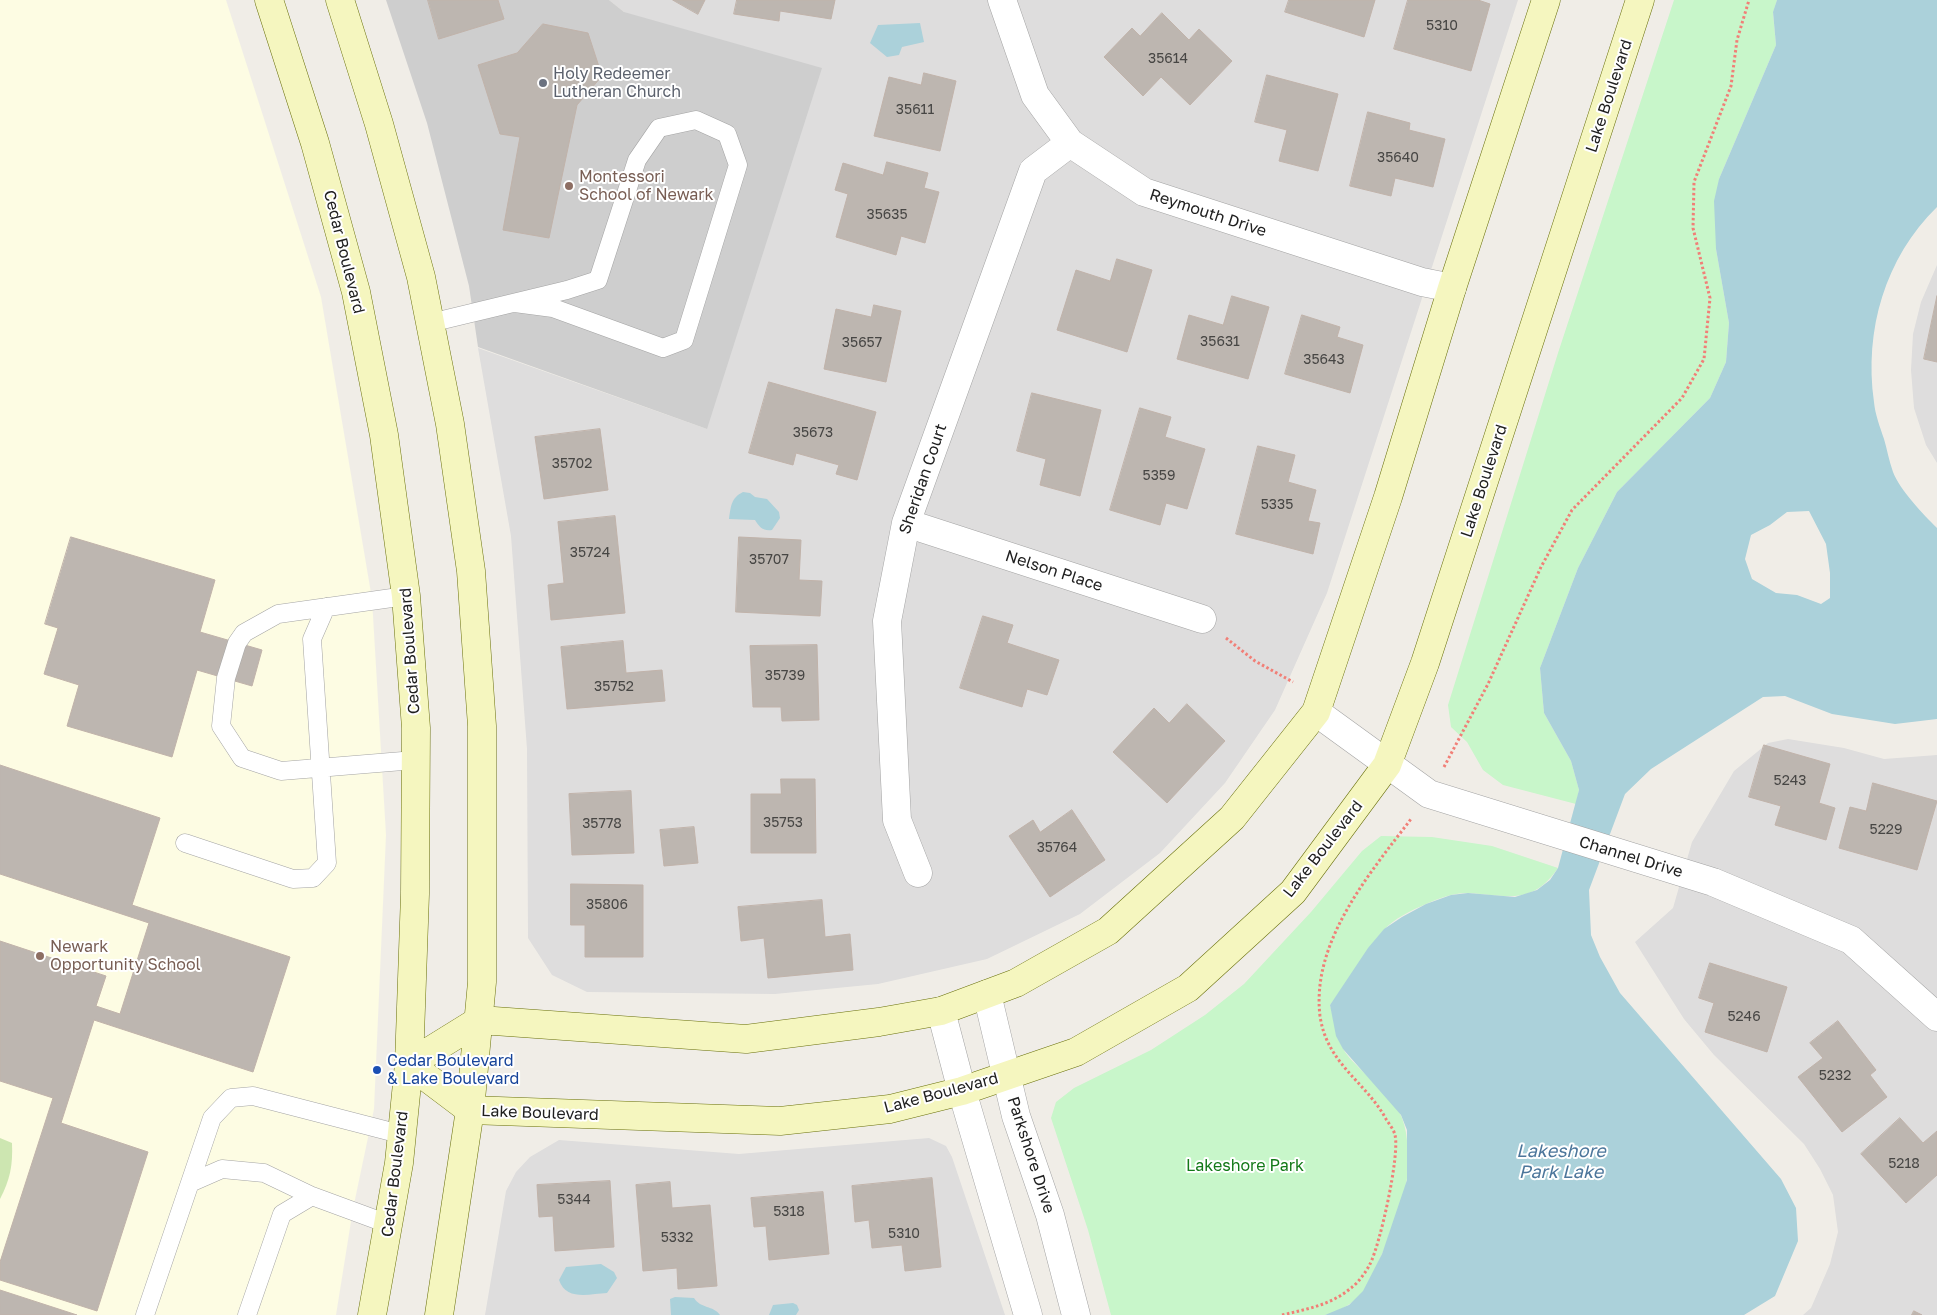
<!DOCTYPE html>
<html>
<head>
<meta charset="utf-8">
<style>
  body { margin:0 }
  canvas { display:block; background:#f0ede7 }
</style>
</head>
<body>
<canvas width="1937" height="1315"></canvas>
<script>
const g = document.querySelector('canvas').getContext('2d');
g.lineJoin = 'round';
function paint(path, color) { g.fillStyle = color; g.fill(path, 'evenodd'); }
function stroke(path, color, width, dash) { g.strokeStyle = color; g.lineWidth = width; g.lineCap = dash ? 'butt' : 'round'; g.setLineDash(dash || []); g.stroke(path); }
function label(font, color, halo, rows, align = 'center') {
  g.font = font + ' "Golos Text",sans-serif'; g.lineWidth = 4; g.setLineDash([]); g.textBaseline = 'middle'; g.strokeStyle = halo; g.fillStyle = color; for (const [text, x, y, turn = 0] of rows) {
    g.save(); g.translate(x, y); g.rotate((+turn || 0) * Math.PI / 180); g.textAlign = isNaN(turn) ? turn : align; if (halo) g.strokeText(text, 0, 0); g.fillText(text, 0, 0); g.restore();
  }
}
paint(new Path2D(`
  M609 0H1518L1327 593 1275 710 1225 783 1160 853 1080 914 987 959 878 984 775 994 587 992 552 975 528 938 527 749 511 536 478 348 707 429 624 12Z
  M1937 265V463L1926 445 1914 408 1911 370 1913 334 1921 302Z
  M1788 739 1844 748 1884 759 1937 755V1315H1803L1811 1308 1830 1264 1838 1232 1833 1195 1820 1169 1804 1144 1714 1055 1684 1019 1635 942 1673 908 1692 842 1734 771 1768 743Z
  M929 1138 946 1146 952 1157 1005 1315H485L506 1191 516 1172 530 1157 559 1140 739 1154Z`), '#dedddd');
paint(new Path2D(`
  M0 0H226L321 297 372 599 386 835 374 1109 353 1209 336 1315H0Z`), '#fdfce3');
paint(new Path2D(`
  M386 0H609L624 12 822 68 707 429 478 347 469 286 427 123Z`), '#cecece');
paint(new Path2D(`
  M0 1138 12 1143C13 1165 10 1180 0 1199Z`), '#cde6b1');
paint(new Path2D(`
  M1674 0H1777L1773 13 1776 45 1719 179 1716 249 1729 323 1726 362 1710 398 1617 492 1578 568 1540 668 1544 713 1571 761 1579 790 1576 804 1503 785 1483 770 1467 742 1451 727 1448 705 1558 353Z
  M1381 836 1432 837 1492 846 1558 868C1533 905 1507 896 1470 893 1455 892 1439 898 1426 904 1412 910 1393 919 1384 930 1364 953 1349 981 1330 1005 1334 1019 1337 1040 1345 1052 1360 1073 1393 1094 1402 1118 1409 1136 1408 1159 1407 1178 1405 1199 1376 1275 1363 1292 1354 1303 1339 1312 1325 1315H1111L1088 1230 1051 1118 1056 1102 1074 1088 1151 1050 1205 1015 1244 984 1311 912 1362 851Z`), '#c8f6ca');
paint(new Path2D(`
  M1777 0H1937V207C1885 258 1864 330 1874 402 1875 414 1880 427 1884 439 1887 449 1889 461 1893 472 1900 490 1923 514 1937 528V719L1895 724 1832 714 1785 696 1763 697 1651 769 1625 794 1589 890 1591 935 1600 957 1620 993 1781 1179 1796 1208 1798 1241 1775 1296 1744 1315H1325L1349 1305 1363 1291 1382 1254 1407 1180V1130L1401 1115 1343 1049 1336 1036 1330 1005 1368 948 1384 929 1402 917 1426 904 1451 895 1468 893 1515 897 1537 890 1550 880 1558 868 1579 790 1571 761 1544 713 1540 668 1578 568 1617 492 1710 398 1726 362 1729 323 1716 249 1714 201 1719 179 1776 45 1773 12ZM1809 511 1826 544 1830 573V598L1821 604 1797 595 1776 593 1752 579 1745 559 1751 535 1770 525 1787 512Z
  M920 23 924 42 902 47 899 55 887 57 870 43 878 25Z
  M743 492 750 493 755 497 767 499 779 512 780 518 772 530C763 531 760 528 755 520L729 519C731 506 731 498 743 492Z
  M601 1264 614 1272 617 1278 607 1293C589 1294 566 1301 559 1280L566 1267Z
  M675 1297 694 1298C701 1309 713 1305 720 1315H671L670 1299Z
  M793 1303 797 1305 799 1310 796 1315H769L773 1305Z`), '#abd1da');
const building = new Path2D(`
  M428 0H498L504 19 439 39Z
  M673 0H705L698 14Z
  M737 0H835L831 19 780 11 779 21 734 14Z
  M1289 0H1375L1364 37 1285 12Z
  M1408 0H1478L1490 4 1471 71 1394 49Z
  M1162 13 1189 40 1199 29 1232 61 1190 105 1161 77 1143 96 1104 57 1132 28 1140 36Z
  M543 24 588 33 602 76 577 105 549 238 503 230 520 137 500 134 478 65 517 53Z
  M924 73 956 81 940 151 874 136 889 77 921 85Z
  M1267 75 1338 94 1318 171 1279 161 1287 130 1255 122Z
  M1368 112 1410 123 1409 130 1445 139 1433 187 1395 178 1391 196 1350 186Z
  M887 162 928 173 924 188 939 192 925 243 901 236 896 255 836 237 848 194 835 190 843 163 883 175Z
  M1117 259 1152 270 1127 352 1057 330 1076 270 1110 281Z
  M1232 296 1269 307 1248 379 1177 359 1189 315 1223 325Z
  M1937 296V362L1924 359Z
  M874 305 901 311 886 382 824 369 836 309 871 317Z
  M1302 315 1340 327 1337 337 1363 345 1350 393 1285 374Z
  M769 382 876 412 857 480 836 474 839 465 796 453 793 465 749 453Z
  M1032 393 1101 410 1080 496 1040 485 1046 459 1017 451Z
  M1140 408 1171 417 1165 437 1205 449 1187 509 1166 503 1160 525 1110 510Z
  M600 429 608 490 544 499 535 437Z
  M1258 446 1295 455 1288 482 1316 490 1308 521 1320 523 1313 554 1236 534Z
  M615 516 625 613 551 620 548 585 564 583 558 522Z
  M71 537 215 580 200 632 262 650 252 686 197 670 172 757 67 726 79 685 44 674 58 628 45 624Z
  M739 537 801 540 799 580 822 581 820 616 736 612Z
  M983 616 1013 625 1007 643 1059 660 1047 695 1027 689 1022 707 960 688Z
  M623 641 626 673 662 670 665 701 567 709 561 647Z
  M817 645 819 720 782 721 781 707H753L750 646Z
  M1187 704 1225 741 1167 803 1113 752 1154 708 1169 723Z
  M1764 745 1830 764 1819 803 1835 808 1826 840 1775 825 1781 806 1749 797Z
  M0 765 160 818 132 905 290 957 253 1072 94 1020 61 1123 148 1152 97 1311 0 1280V1262L53 1098 0 1081V941L106 976 96 1006 120 1014 149 923 0 874Z
  M781 779H815L816 853H751V794H781Z
  M1873 783 1937 801 1917 870 1839 848 1850 807 1866 811Z
  M631 791 634 853 572 855 569 794Z
  M1072 810 1105 860 1050 897 1009 836 1033 820 1040 832Z
  M694 827 698 863 664 866 660 830Z
  M571 884 643 885V957H585V925H571Z
  M822 900 825 937 850 934 853 970 768 978 764 938 741 941 738 907Z
  M1710 963 1787 987 1767 1052 1705 1032 1714 1003 1699 998Z
  M1838 1021 1876 1070 1870 1075 1887 1097 1842 1132 1798 1077 1823 1058 1810 1043Z
  M1900 1118 1923 1143 1937 1131V1175L1906 1203 1861 1154Z
  M932 1178 941 1267 905 1271 902 1245 872 1248 869 1220 855 1222 852 1186Z
  M610 1181 614 1247 555 1251 553 1216 539 1217 537 1185Z
  M670 1182 672 1208 710 1205 717 1286 678 1289 677 1268 643 1271 636 1185Z
  M823 1192 829 1254 769 1260 766 1226 754 1227 751 1198Z
  M0 1290 77 1315H0Z
  M1914 1311 1922 1315H1912Z`);
paint(building, '#bdb6b0');
stroke(building, '#c1b3aa', 1);
const lane = new Path2D(`
  M430 323 567 290 598 280 637 160 659 128 696 120 727 134 738 165 684 340 663 348 553 308 515 303
  M406 596 278 614 244 633 237 643 226 678 221 726 242 758 281 771 415 760
  M185 843 293 879 313 878 327 863 312 639 326 607
  M190 1183 222 1169 264 1173 312 1196
  M145 1315 212 1118 231 1098 253 1096 400 1134
  M247 1315 282 1214 312 1196 388 1224`);
const street = new Path2D(`
  M1002 0 1035 95 1070 143 1144 192 1422 282 1452 288
  M906 523 1202 619
  M1316 712 1429 794 1713 882 1851 940 1937 1017
  M918 873 897 820 887 621 906 523 1033 171 1070 143
  M987 994 1016 1116 1050 1215 1076 1315
  M941 1011 962 1091 1028 1315`);
const secondary = new Path2D(`
  M269 0 315 143 356 292 384 435 406 596 416 728 415 894 409 1064 399 1163 372 1315
  M340 0 379 124 421 277 450 424 471 571 482 726V982L470 1110 439 1315
  M409 1064 470 1110 780 1121 890 1109 962 1091 1076 1052 1188 988 1293 892 1387 765 1425 663 1640 0
  M409 1064 480 1020 746 1039 879 1022 941 1011 1016 983 1108 931 1232 818 1316 712 1388 497 1452 288 1546 0`);
stroke(lane, '#a4a4a4', 19);
stroke(street, '#a4a4a4', 29);
stroke(secondary, '#6a710d', 29);
stroke(new Path2D(`
  M1226 638 1255 661 1293 682
  M1444 767 1488 684 1541 567 1572 510 1682 398 1704 359 1710 298 1693 228 1694 182 1731 86 1737 40 1749 0
  M1282 1315C1307 1309 1331 1305 1351 1288 1358 1283 1366 1272 1370 1264 1380 1245 1400 1155 1395 1135 1394 1130 1389 1124 1386 1119 1365 1081 1327 1064 1320 1016 1311 942 1370 873 1411 819`), '#f17f77', 3, [2.5, 2.5]);
stroke(lane, '#fff', 18);
stroke(street, '#fff', 28);
stroke(secondary, '#f5f6bf', 28);
for (const [x, y, r, color] of [
  [543,83,5,"#6b7280"],
  [569,186,5,"#8d6e63"],
  [40,956,5,"#8d6e63"],
  [377,1070,5,"#1a4fb4"]
]) { const dot = new Path2D(); dot.arc(x, y, r, 0, 2 * Math.PI); g.fillStyle = color; g.fill(dot); stroke(dot, '#fff', 2); }
label('14px', '#474644', null, [
  ["5310",1442,26],
  ["35614",1168,59],
  ["35611",915,110],
  ["35640",1398,158],
  ["35635",887,215],
  ["35631",1220,342],
  ["35657",862,343],
  ["35643",1324,360],
  ["35673",813,433],
  ["35702",572,464],
  ["5359",1159,476],
  ["5335",1277,505],
  ["35724",590,553],
  ["35707",769,560],
  ["35739",785,676],
  ["35752",614,687],
  ["5243",1790,781],
  ["35753",783,823],
  ["35778",602,824],
  ["5229",1886,830],
  ["35764",1057,848],
  ["35806",607,905],
  ["5246",1744,1017],
  ["5232",1835,1076],
  ["5218",1904,1164],
  ["5344",574,1200],
  ["5318",789,1212],
  ["5310",904,1234],
  ["5332",677,1238]
]);
label('16px', '#5b616d', '#fff', [
  ["Holy Redeemer",553,74],
  ["Lutheran Church",553,92]
], 'left');
label('16px', '#202020', '#fff', [
  ["Lake Boulevard",1609,96,-72],
  ["Reymouth Drive",1208,213,18],
  ["Cedar Boulevard",344,252,76],
  ["Sheridan Court",923,479,-71],
  ["Lake Boulevard",1484,481,-72],
  ["Nelson Place",1054,571,18],
  ["Cedar Boulevard",410,651,-94],
  ["Lake Boulevard",1323,849,-52],
  ["Channel Drive",1631,857,17],
  ["Lake Boulevard",941,1093,-15],
  ["Lake Boulevard",540,1113,2],
  ["Parkshore Drive",1031,1155,72],
  ["Cedar Boulevard",395,1174,-83]
]);
label('16px', '#785e54', '#fff', [
  ["Montessori",579,177],
  ["School of Newark",579,195],
  ["Newark",50,947],
  ["Opportunity School",50,965]
], 'left');
label('16px', '#164399', '#fff', [
  ["Cedar Boulevard",387,1061],
  ["& Lake Boulevard",387,1079]
], 'left');
label('16px', '#137918', '#fff', [
  ["Lakeshore Park",1245,1166]
]);
label('italic 18px', '#4c769b', '#fff', [
  ["Lakeshore",1561,1151],
  ["Park Lake",1561,1172]
]);
</script>
</body>
</html>
